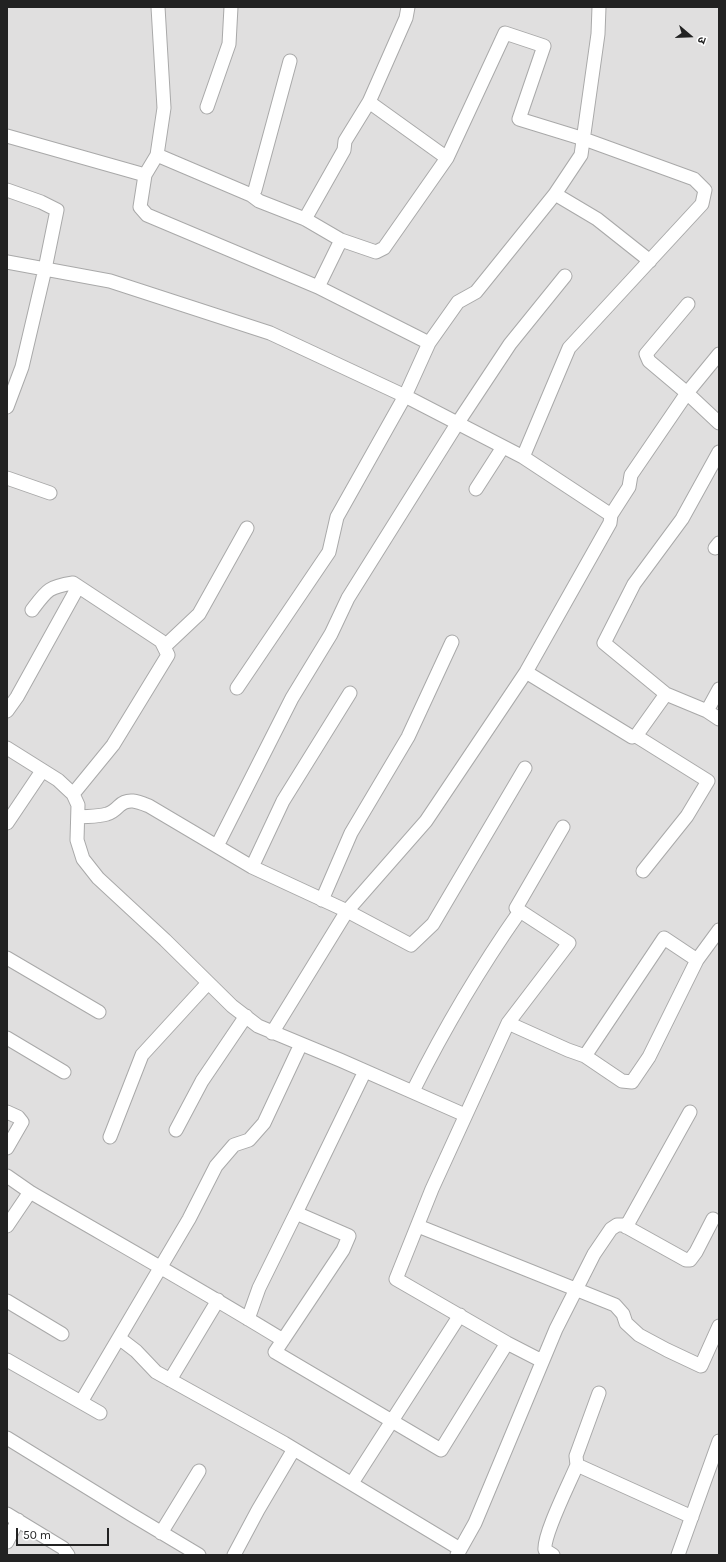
<!DOCTYPE html>
<html>
<head>
<meta charset="utf-8">
<style>
  body { margin:0 }
  #map { position:relative; width:726px; height:1562px; overflow:hidden; background:#f2efe9; font-family:Karla,"Noto Sans Devanagari",sans-serif }
  canvas { display:block }
  .frame { position:absolute; inset:0; border:8px solid #222; pointer-events:none }
  .north { position:absolute; left:670px; top:16px; width:40px; height:40px; -webkit-text-stroke:3px #fff; paint-order:stroke; rotate:109deg; font-size:11px; font-weight:700; line-height:16px; text-align:center; color:#222 }
  .north::after { content:''; display:block; margin:auto; width:14px; height:18px; background:#222; clip-path:polygon(50% 0,100% 100%,50% 72%,0 100%) }
  .scale { position:absolute; left:16px; top:1528px; width:93px; height:18px; box-sizing:border-box; border:2px solid #222; border-top:0; padding-left:5px; font-size:12px; line-height:14px; white-space:nowrap; color:#222; -webkit-text-stroke:3px #fff; paint-order:stroke }
</style>
</head>
<body>
<div id="map">
<canvas width="726" height="1562"></canvas>
<div class="frame"></div>
<div class="north">उ</div>
<div class="scale">50 m</div>
</div>
<script>
const g = document.querySelector('canvas').getContext('2d');
g.lineJoin = 'round';
function paint(path, color) { g.fillStyle = color; g.fill(path, 'evenodd'); }
function stroke(path, color, width, dash) { g.strokeStyle = color; g.lineWidth = width; g.lineCap = dash ? 'butt' : 'round'; g.setLineDash(dash || []); g.stroke(path); }
paint(new Path2D(`
  M7 7H719V1555H7Z`), '#e0dfdf');
const street = new Path2D(`
  M158 7 164 108 157 155 145 175 140 207 147 215 318 287 429 343
  M369 102 447 158
  M207 107 229 44 231 7
  M7 136 145 175
  M157 155 251 195 259 201 305 219 341 240 376 252 384 248 447 158 505 33 544 46 519 119 584 139 694 179 705 190 702 204 569 348 523 457
  M7 190 41 202 57 210 45 269 22 367 7 407
  M555 194 597 219 650 261
  M251 195 255 190 290 61
  M305 219 344 150 345 141 369 102 406 18 408 7
  M7 262 110 281 270 333 405 396 523 457 611 515
  M318 287 341 240
  M688 304 646 354 649 361 687 393 719 423
  M719 452 682 519 634 584 604 643 666 694 707 711 719 719
  M7 478 50 493
  M476 489 503 447
  M715 548 719 543
  M32 610C47 590 48 587 73 583L161 641 168 655 113 745 73 794
  M164 647 199 614 247 528
  M526 672 632 737 636 736 708 781 687 816 643 871
  M237 688 329 552 337 517 405 396 429 343 458 302 476 292 555 194 581 155 598 34 599 7
  M7 711 17 697 78 587
  M707 711 719 689
  M636 736 666 694
  M7 748 58 780 73 794 78 805 77 840 83 859 98 878 165 940 232 1006 258 1026 340 1060 465 1115
  M78 817C87 816 98 817 107 814 111 813 116 809 119 806 128 797 139 802 149 806L252 867 347 911 411 945 433 924 525 768
  M7 823 42 771
  M217 846 292 698 331 634 348 598 457 424 510 344 565 276
  M252 867 283 801 350 693
  M322 900 351 833 408 737 452 642
  M520 911 516 908 563 827
  M7 958 99 1012
  M508 1023 568 1050 585 1056 622 1081 632 1082 649 1057 697 960 719 930
  M272 1033 347 911 426 821 526 672 610 523 611 515 629 487 631 475 687 393 719 354
  M7 1038 64 1072
  M585 1056 664 938 697 960
  M365 1071 296 1213 349 1236 343 1250 275 1352 441 1450 507 1343
  M413 1091C444 1029 480 968 520 911L569 943 508 1023 432 1189 396 1279 507 1343 542 1361
  M7 1112 18 1117 22 1122 7 1148
  M176 1130 202 1081 246 1016
  M110 1137 142 1055 208 983
  M7 1176 30 1192
  M7 1226 30 1192C114 1241 200 1289 283 1340
  M418 1226 615 1305 623 1314 626 1323 639 1335 667 1350 701 1366 719 1326
  M626 1227 690 1112
  M7 1301 62 1334
  M248 1319 259 1288 296 1213
  M119 1338 136 1351 156 1372 284 1443 460 1549
  M7 1360 100 1413
  M170 1380 218 1300
  M81 1402 189 1219 216 1166 234 1145 249 1140 264 1123 301 1044
  M7 1438 132 1515 199 1555
  M577 1465 692 1517
  M352 1483 460 1315
  M7 1514 63 1548 68 1555
  M161 1533 199 1471
  M7 1542 18 1520
  M234 1555 258 1510 294 1449
  M457 1555 475 1523 556 1329 594 1254 611 1229 617 1225H623L686 1260H690L696 1252 713 1219
  M553 1555 545 1550C543 1535 570 1482 577 1465L576 1456 599 1393
  M678 1555 719 1441`);
stroke(street, '#a9a9a9', 15);
stroke(street, '#fff', 13);
</script>
</body>
</html>
